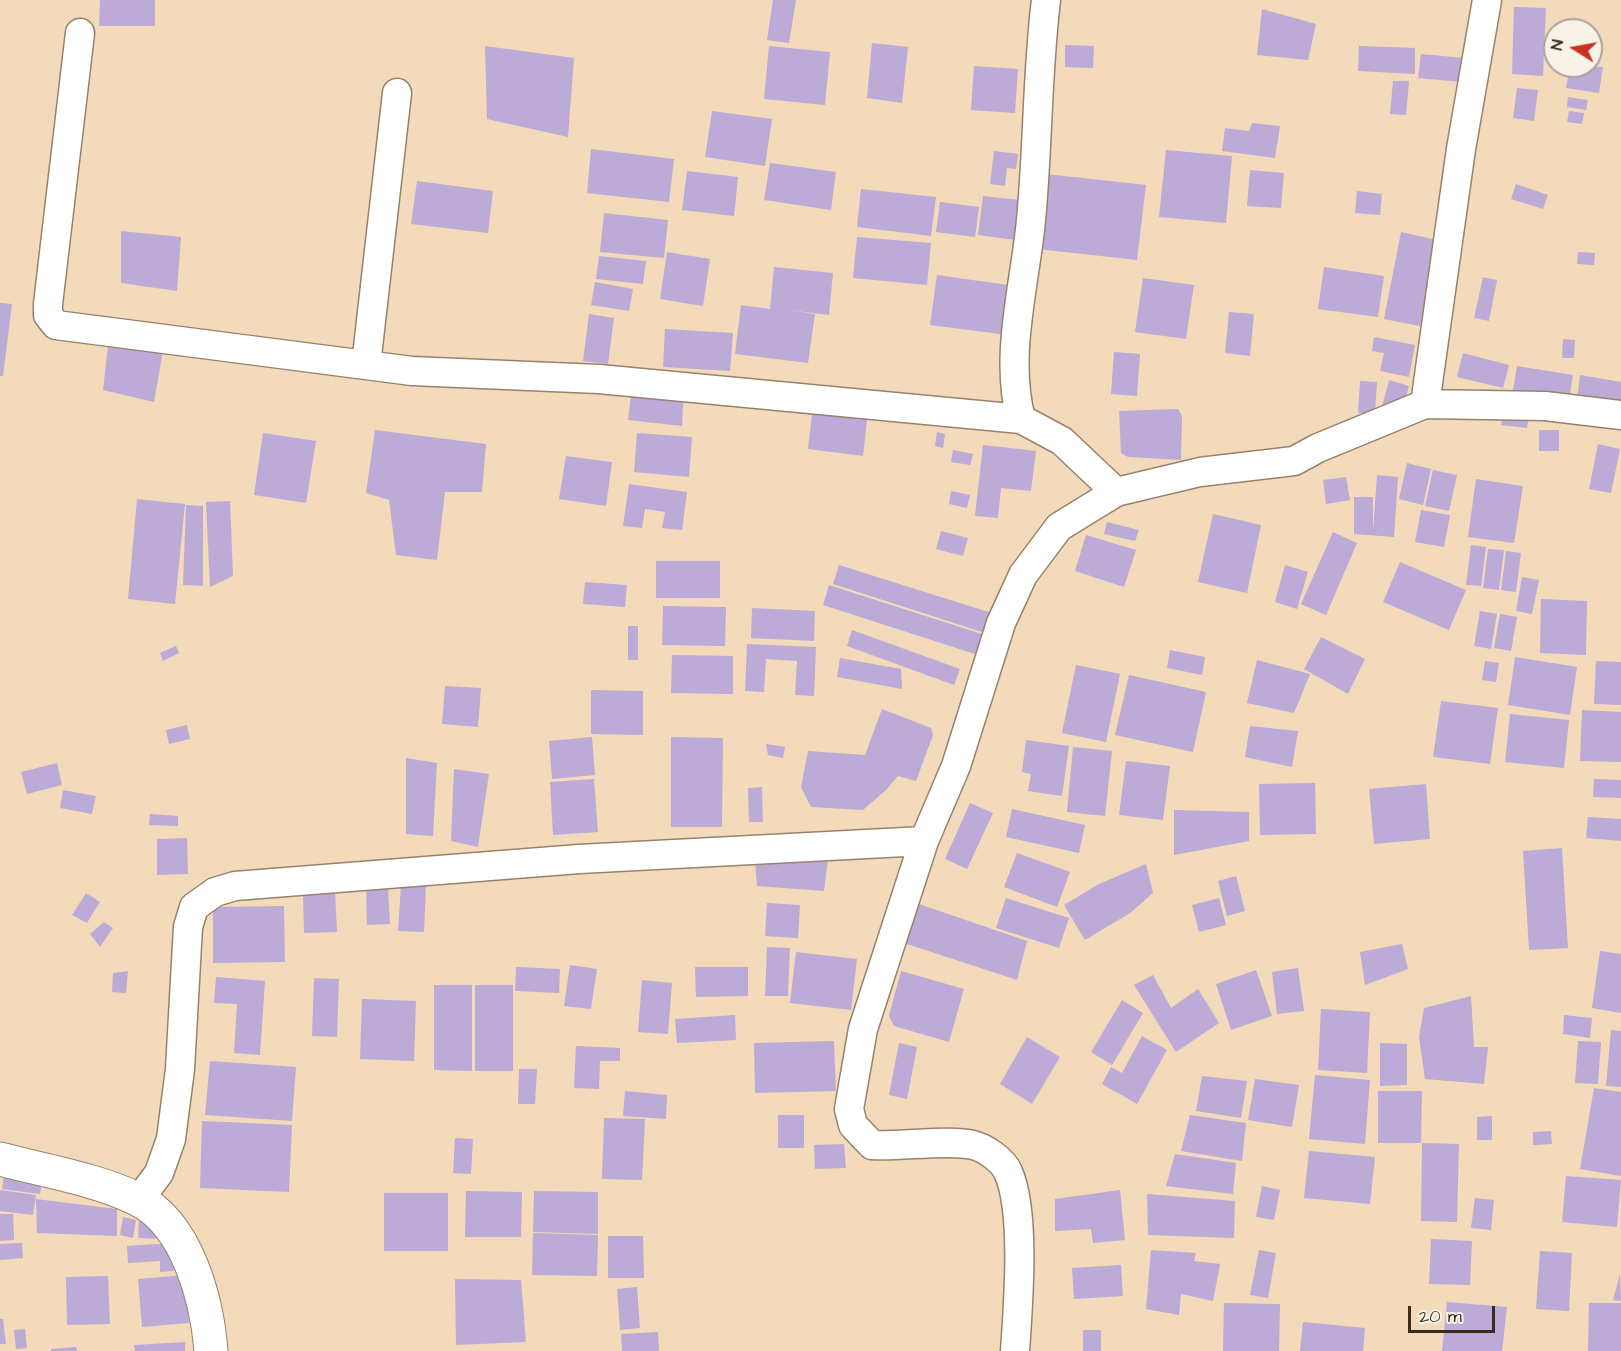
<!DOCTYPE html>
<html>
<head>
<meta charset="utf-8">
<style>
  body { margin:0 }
  #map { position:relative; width:1621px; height:1351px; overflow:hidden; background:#f3daba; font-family:"Architects Daughter",sans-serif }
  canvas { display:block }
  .north { position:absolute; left:1543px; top:18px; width:60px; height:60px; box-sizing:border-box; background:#f7f3e8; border:2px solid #aca397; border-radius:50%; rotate:281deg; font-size:16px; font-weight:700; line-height:24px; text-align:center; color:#3b2a1e }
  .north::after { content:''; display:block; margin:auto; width:21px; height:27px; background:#c8321e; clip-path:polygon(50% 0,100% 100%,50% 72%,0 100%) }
  .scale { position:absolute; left:1408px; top:1306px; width:87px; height:27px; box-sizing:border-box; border:3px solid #3b2a1e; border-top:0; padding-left:8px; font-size:18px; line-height:21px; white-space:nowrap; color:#3b2a1e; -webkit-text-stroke:4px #f7f3e8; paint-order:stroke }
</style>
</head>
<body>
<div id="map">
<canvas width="1621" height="1351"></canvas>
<div class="north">N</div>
<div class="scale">20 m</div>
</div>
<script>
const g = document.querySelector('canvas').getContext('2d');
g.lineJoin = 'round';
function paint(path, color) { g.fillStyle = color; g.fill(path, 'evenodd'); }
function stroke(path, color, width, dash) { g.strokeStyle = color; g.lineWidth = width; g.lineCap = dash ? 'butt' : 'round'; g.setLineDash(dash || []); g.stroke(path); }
paint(new Path2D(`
  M100 0H155V26H99Z
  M773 0H796L789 43 767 40Z
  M1514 7 1546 8 1543 76 1512 74Z
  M1262 9 1316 24 1308 60 1257 55Z
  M872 43 908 47 902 103 867 98Z
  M1065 45 1094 46 1093 68 1065 67Z
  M485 46 574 58 568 137 487 119Z
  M769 46 830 52 825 105 764 99Z
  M1359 46 1415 48V74L1358 71Z
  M1421 54 1464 58 1462 82 1418 78Z
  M974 66 1018 69 1015 113 971 110Z
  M1570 66 1603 67 1599 93 1566 88Z
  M1393 81H1409L1406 115 1390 114Z
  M1517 88 1538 90 1534 121 1513 118Z
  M1568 97 1588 100 1586 110 1567 107Z
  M712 111 772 119 765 166 705 157Z
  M1569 111 1584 113 1582 124 1567 122Z
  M1252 123 1280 126 1275 158 1222 151 1225 128 1249 131Z
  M591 149 674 159 669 202 587 193Z
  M1166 150 1232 156 1226 223 1159 217Z
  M994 151 1018 154 1016 169 1007 168 1005 186 990 184Z
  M770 163 836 172 831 210 764 200Z
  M1250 170 1284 173 1281 208 1247 206Z
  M687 171 738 177 734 216 682 210Z
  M1046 174 1146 185 1137 260 1037 249Z
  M417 181 493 191 488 233 411 224Z
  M1516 184 1548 195 1543 209 1511 199Z
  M861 189 936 197 931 236 857 227Z
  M1357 191 1382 194 1380 215 1355 213Z
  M983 196 1020 200 1015 240 978 235Z
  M940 202 979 207 975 237 936 232Z
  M604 213 668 220 664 258 600 252Z
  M121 231 181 237 177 291 121 283Z
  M1401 232 1437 240 1420 326 1384 319Z
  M857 237 931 243 927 285 853 278Z
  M667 252 710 259 703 306 660 299Z
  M1578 252 1595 253 1594 265 1577 264Z
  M599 256 646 261 643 284 596 279Z
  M774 267 833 273 829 315 788 310 815 314 808 363 735 354 741 305 770 309Z
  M1324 267 1384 276 1378 317 1318 309Z
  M937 275 1015 286 1008 335 930 325Z
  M1483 277 1497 280 1489 321 1474 318Z
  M1143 278 1194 285 1186 339 1135 332Z
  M595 282 633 289 629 311 591 305Z
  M0 303 12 304 3 376H0Z
  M1229 312 1254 314 1250 356 1225 353Z
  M589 314 614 318 608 364 583 361Z
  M665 329 733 333 730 371 663 367Z
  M109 336 165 339 154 402 103 390Z
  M1374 337 1415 345 1409 377 1380 371 1384 353 1372 351Z
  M1563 339 1575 340 1574 358H1562Z
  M1114 352 1140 354 1137 396 1111 394Z
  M1463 353 1509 365 1503 388 1457 377Z
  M1517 366 1573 375 1569 399 1513 390Z
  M1580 375 1621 382V406L1577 399Z
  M1389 380 1409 386 1401 413 1382 407Z
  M1360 381 1377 382 1375 414 1358 413Z
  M632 386 684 389 682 426 628 420Z
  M813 405 868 411 863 456 808 449Z
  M1178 409 1182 416 1181 460 1128 457 1121 453 1119 411Z
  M1504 409 1530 413 1527 428 1501 425Z
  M375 430 486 444 482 492H445L437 560 396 555 389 500 366 493Z
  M1539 430H1559V451H1539Z
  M937 432 945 434 943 448 935 446Z
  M263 433 316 441 306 503 254 495Z
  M637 433 692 437 689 477 634 472Z
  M1598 444 1620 449 1611 493 1589 489Z
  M983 445 1036 451 1031 491 1001 488 998 518 975 516Z
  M953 450 973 454 970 465 951 462Z
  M566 456 612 462 606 506 559 499Z
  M1407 463 1431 469 1423 505 1399 499Z
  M1433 470 1457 475 1449 511 1425 506Z
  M1377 475 1398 477 1394 537 1354 534V497H1373V531Z
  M1346 477 1350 500 1326 504 1323 480Z
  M1476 479 1523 486 1514 543 1468 537Z
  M629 484 687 492 682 530 662 528 665 512 645 509 642 528 623 526Z
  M951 491 970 495 967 508 949 504Z
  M137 499 185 504 175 604 128 599Z
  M230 501 233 576 210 587 206 502Z
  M186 505 203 506V586L183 585Z
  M1421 510 1450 515 1444 547 1415 542Z
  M1213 514 1261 525 1247 593 1198 582Z
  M1107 522 1139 530 1135 541 1104 534Z
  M941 531 968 538 963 556 936 549Z
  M1333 532 1357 543 1326 615 1301 604Z
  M1086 535 1136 550 1124 587 1075 571Z
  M1471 545 1486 547 1481 586 1466 585Z
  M1488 549 1504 550 1499 590 1483 588Z
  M1506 551 1521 553 1516 592 1501 590Z
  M656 561H720V598H656Z
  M1400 562 1466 590 1449 630 1383 602Z
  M839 565 998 615 991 635 833 584Z
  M1285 565 1308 572 1297 609 1275 602Z
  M1522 577 1539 580 1532 614 1516 611Z
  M585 582 627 585 625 607 583 604Z
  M829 585 988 636 981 656 823 605Z
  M1541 599 1587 601 1586 655 1540 653Z
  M663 606 726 607 725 646 662 645Z
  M752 608 815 611 814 641 751 638Z
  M1480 611 1497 614 1491 649 1474 646Z
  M1500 614 1517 617 1511 651 1494 648Z
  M628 626H638V660H628Z
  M852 630 960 669 954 685 847 646Z
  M1321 637 1365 659 1348 694 1304 669Z
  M747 644 816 647 814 696 795 695 797 661 766 659 764 692 745 691Z
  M176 646 179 653 163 661 160 653Z
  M1170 650 1205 657 1202 675 1167 668Z
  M672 655 733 656V694L671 693Z
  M1515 657 1577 667 1570 715 1508 705Z
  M840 658 901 669 902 689 837 677Z
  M1257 660 1310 674 1294 713 1247 703Z
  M1485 661 1499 663 1496 682 1482 680Z
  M1596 661 1621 662V705L1594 704Z
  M1076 665 1120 674 1106 742 1062 733Z
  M1129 675 1206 692 1193 752 1115 735Z
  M445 686 481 688 478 727 442 724Z
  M591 690 643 691V735L591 734Z
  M1441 701 1498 708 1490 764 1433 757Z
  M882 709 931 728 933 735 916 781 898 776 886 790 863 810 811 807 801 787 808 751 865 755Z
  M1582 710 1621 712V762L1580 761Z
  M1510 714 1569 720 1564 768 1505 762Z
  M187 725 190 739 169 744 166 730Z
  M1250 726 1298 731 1292 767 1245 757Z
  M592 737 595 775 552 779 549 741Z
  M671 737 723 738 722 827H671Z
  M1026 740 1069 746 1062 796 1028 791 1031 774 1022 772Z
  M766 744 785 747 783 758 768 755Z
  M1073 747 1112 751 1105 816 1067 812Z
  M406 758 437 763 433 836 406 834Z
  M1126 761 1170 766 1163 820 1119 815Z
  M57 763 62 785 27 794 21 772Z
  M454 769 489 774 478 847 451 841Z
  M594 779 598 832 553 835 550 782Z
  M1594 779 1621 780V798L1593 797Z
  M1315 783 1316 834 1260 835 1259 784Z
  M1426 784 1430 839 1374 844 1369 789Z
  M762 787 763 822H749L748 788Z
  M63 790 96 796 92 814 60 808Z
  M970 803 993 813 967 869 945 859Z
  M1012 809 1085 825 1079 853 1006 837Z
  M1174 810 1249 812V841L1174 855Z
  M150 814 178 816V826L149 825Z
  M1588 817 1621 819V841L1586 838Z
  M187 838 188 874 157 875V839Z
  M1562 848 1568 948 1529 950 1523 851Z
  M829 851 824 891 757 886 755 859Z
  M1017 853 1070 872 1057 907 1004 887Z
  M1146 864 1153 893 1130 913 1085 940 1064 905 1099 884Z
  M1236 876 1245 911 1227 916 1218 881Z
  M401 884 426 885 424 932 398 931Z
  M388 887 390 924 367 925 366 888Z
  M335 891 337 932 304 933 303 893Z
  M86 893 100 902 87 923 72 915Z
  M1006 898 1069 918 1059 948 996 928Z
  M1219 898 1226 925 1199 932 1192 905Z
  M767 903 800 905 798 938 765 936Z
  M916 903 1027 941 1017 980 904 943Z
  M284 906 285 962 213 963V907Z
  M104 922 113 928 100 947 90 934Z
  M1402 944 1408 969 1365 985 1360 952Z
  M767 947 790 948 788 996H765Z
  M1600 951 1621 954V1013L1592 1008Z
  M796 952 857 959 851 1010 790 1003Z
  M570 965 597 969 591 1009 564 1006Z
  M516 967 560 969 559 993 515 991Z
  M695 967H748V996L696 997Z
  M1298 968 1304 1011 1277 1014 1272 972Z
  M1256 970 1272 1016 1231 1030 1216 984Z
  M128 971 126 993 112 992 113 973Z
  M901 971 964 989 949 1042 894 1026 889 1016Z
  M1153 975 1171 1008 1198 989 1219 1023 1176 1052 1134 985Z
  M216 977 265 981 260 1055 234 1053 237 1004 214 1003Z
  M314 978 339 979 337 1037 312 1036Z
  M642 980 672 983 668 1034 638 1032Z
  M434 985H472V1071L434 1070Z
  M475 985H513V1071H475Z
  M1471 996 1474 1047H1488L1484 1084 1425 1079 1419 1037 1424 1008Z
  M362 999 416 1001 414 1061 360 1059Z
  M1122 1000 1143 1013 1112 1065 1091 1052Z
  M1321 1009 1370 1012 1367 1073 1318 1070Z
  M735 1015 736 1040 677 1043 675 1019Z
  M1564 1015 1592 1018 1590 1038 1563 1034Z
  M1611 1030 1621 1031V1087L1606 1086Z
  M1142 1036 1167 1050 1137 1104 1102 1084 1111 1067 1122 1073Z
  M1027 1037 1060 1057 1032 1104 1000 1084Z
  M834 1041 836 1091 755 1093 754 1043Z
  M1578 1041 1601 1042 1598 1084 1575 1083Z
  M899 1043 917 1047 907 1099 889 1095Z
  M1380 1043 1407 1044V1085L1380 1086Z
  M576 1046 620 1048V1061H600L599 1089 574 1088Z
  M210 1061 296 1067 292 1121 205 1115Z
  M519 1069H537L535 1104H518Z
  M1315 1075 1370 1080 1365 1144 1309 1139Z
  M1202 1076 1247 1081 1241 1118 1196 1111Z
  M1255 1079 1299 1085 1292 1127 1248 1120Z
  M1594 1088 1621 1092V1176L1580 1169Z
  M625 1091 667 1095 666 1119 623 1116Z
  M1378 1091H1422L1421 1143H1378Z
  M778 1115H804V1148H778Z
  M1190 1115 1246 1123 1242 1161 1181 1151Z
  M1492 1116V1140H1477V1117Z
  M604 1118 645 1119 642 1180 602 1179Z
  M202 1121 292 1125 289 1192 200 1188Z
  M1551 1131 1552 1144 1533 1145V1132Z
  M455 1138 473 1139 471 1174 453 1173Z
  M1422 1143 1459 1144 1457 1222 1421 1221Z
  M844 1144 846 1168 815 1169 814 1145Z
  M1309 1151 1375 1157 1370 1204 1304 1198Z
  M1175 1154 1236 1163 1233 1194 1166 1186Z
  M5 1168 43 1173 40 1194 2 1189Z
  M1566 1176 1621 1180 1617 1227 1562 1222Z
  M1262 1186 1280 1190 1274 1220 1256 1217Z
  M0 1190 36 1195 33 1215 0 1211Z
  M1120 1190 1125 1240 1093 1243 1091 1229 1055 1231V1199Z
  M466 1191 522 1192 521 1237H465Z
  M534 1191 598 1192V1234L533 1232Z
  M384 1193H448V1251H384Z
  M1147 1194 1235 1201 1234 1238 1148 1235Z
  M1475 1198 1494 1200 1491 1230 1471 1228Z
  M36 1199 117 1209V1236L37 1233Z
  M0 1214H13L14 1240 0 1241Z
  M123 1217 136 1220 133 1238 120 1235Z
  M139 1219 163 1221 161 1239 138 1238Z
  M533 1233 598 1235 597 1276 532 1275Z
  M608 1236H643L644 1278H608Z
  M1431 1239 1472 1241 1470 1285 1429 1284Z
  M22 1243 23 1258 0 1260V1244Z
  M172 1243 174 1271 160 1272V1261L128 1263 127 1246Z
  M1151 1250 1196 1253 1194 1261 1220 1264 1213 1301 1181 1294 1179 1315 1146 1309Z
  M1259 1250 1276 1253 1268 1298 1250 1295Z
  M1540 1251 1572 1253 1569 1311 1536 1309Z
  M1121 1265 1123 1296 1074 1299 1072 1268Z
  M1620 1274 1621 1301 1613 1300Z
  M186 1275 189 1323 142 1327 138 1279Z
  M108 1276 110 1324 67 1325 66 1277Z
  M455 1279 521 1280 526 1342 456 1345Z
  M637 1287 640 1328 620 1330 617 1289Z
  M1447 1302 1507 1307 1502 1351H1442Z
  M1224 1303 1280 1304 1279 1351H1223Z
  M1589 1303H1621V1351H1588Z
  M0 1319H3L6 1344H0Z
  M1303 1322 1365 1328 1363 1351H1300Z
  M25 1329 27 1348 16 1349 14 1330Z
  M1083 1330H1101V1351H1083Z
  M658 1332 659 1351H622L621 1334Z
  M185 1342V1351H135L134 1345Z
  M76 1347 77 1351H51V1349Z`), '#bcaad7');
const minor = new Path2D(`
  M80 33 48 304V315L56 325 412 371 599 379 1021 419 1062 441 1116 492
  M366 365 397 93
  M1425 404 1461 149 1487 0
  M1021 419C1004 355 1025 285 1031 220 1038 147 1037 73 1046 0
  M139 1200 159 1173 171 1139 180 1069 188 927 194 907 215 892 235 886 579 859 924 841
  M1015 1351C1018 1307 1026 1211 1008 1172 1003 1160 985 1148 973 1145 950 1139 899 1147 872 1145L853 1125 849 1109 863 1029 924 841 956 766 1001 623 1023 575 1059 527 1116 492 1200 472 1294 461 1318 448 1425 404 1545 406 1621 415`);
const tertiary = new Path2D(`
  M0 1159C45 1171 96 1179 137 1199 188 1224 207 1301 211 1351`);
stroke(minor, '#97826c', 31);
stroke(tertiary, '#97826c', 35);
stroke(minor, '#fff', 28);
stroke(tertiary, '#fff', 33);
</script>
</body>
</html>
